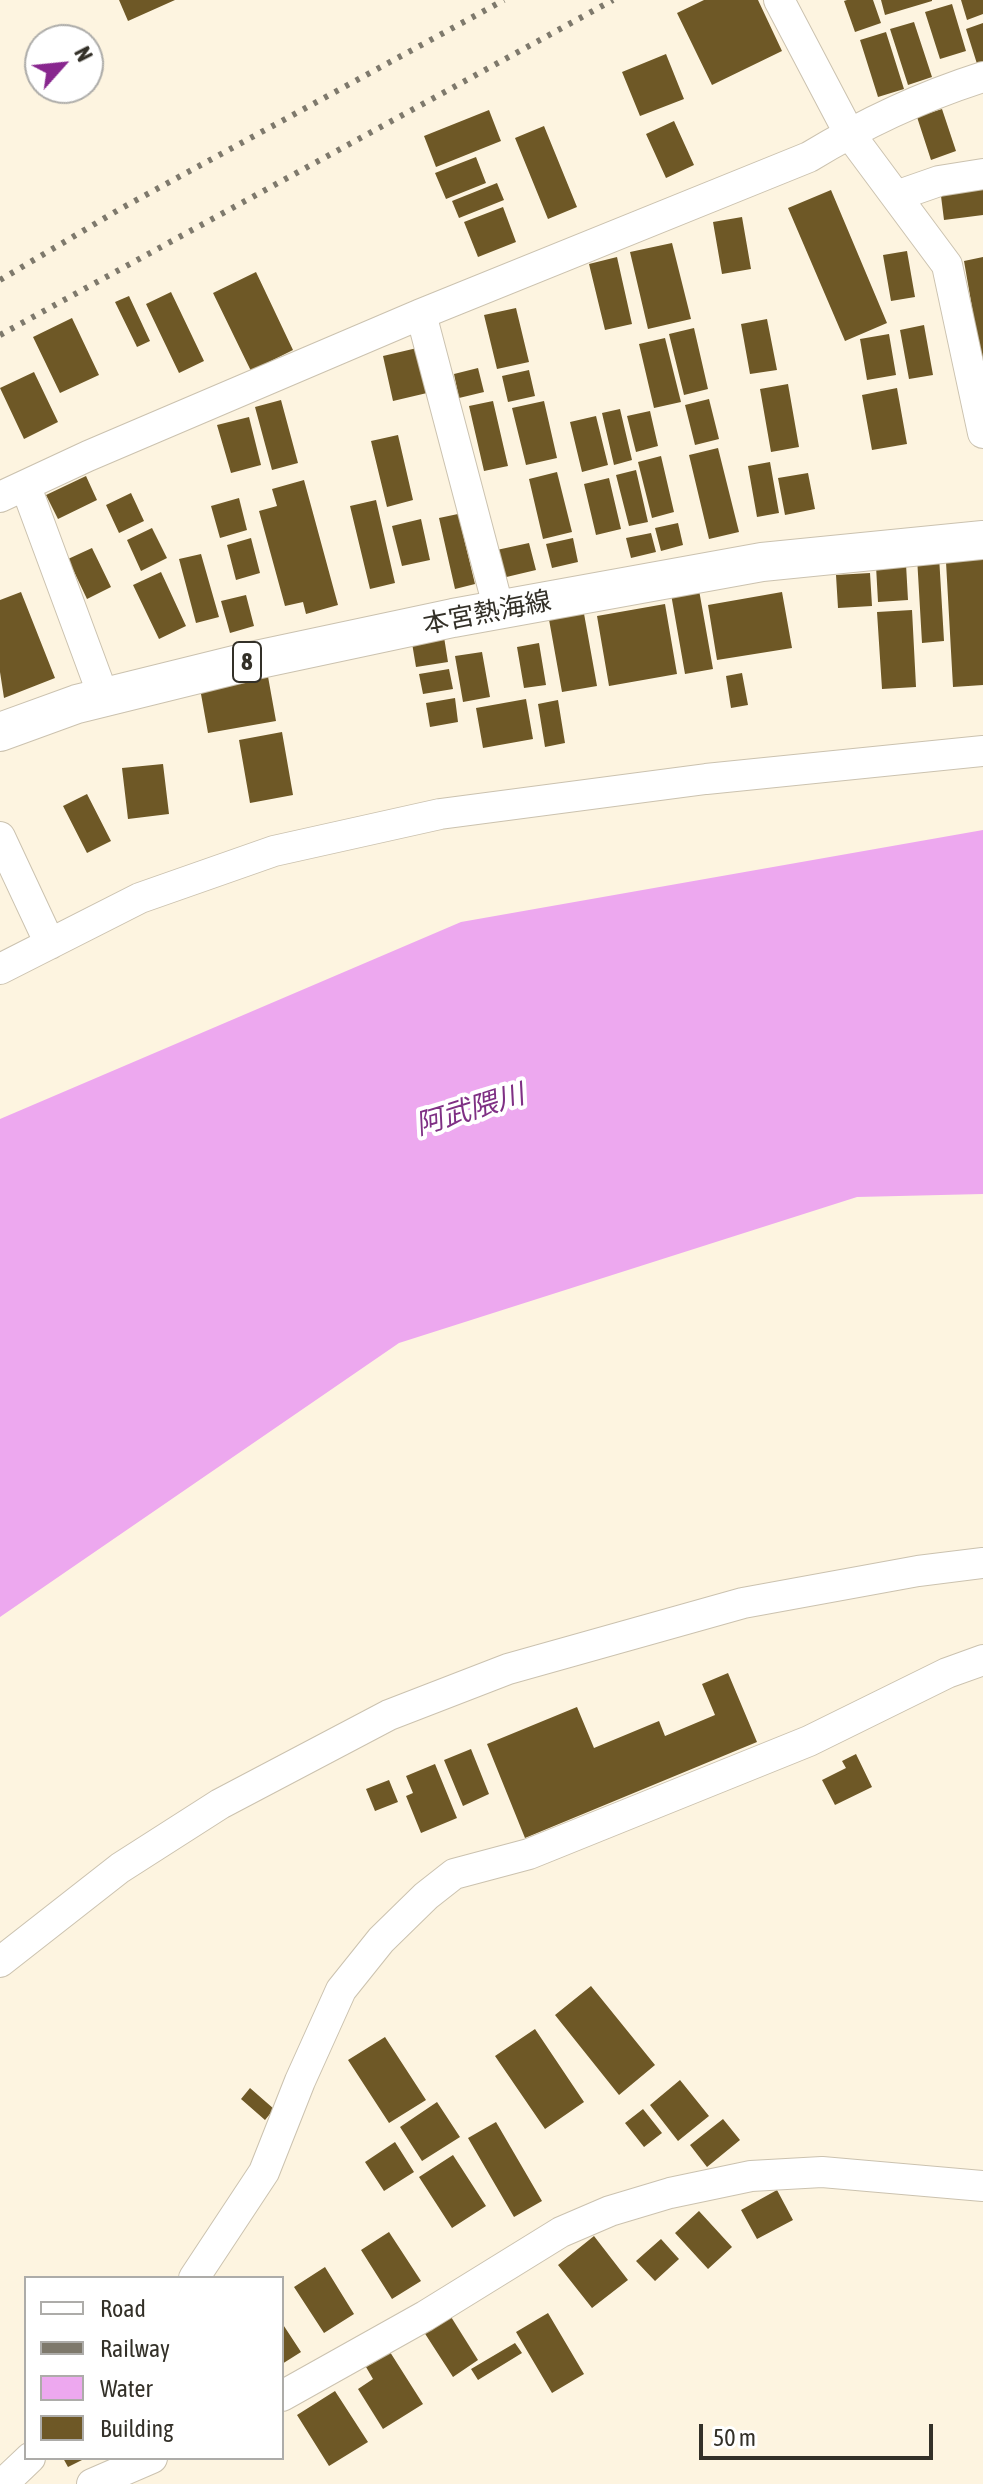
<!DOCTYPE html>
<html>
<head>
<meta charset="utf-8">
<style>
  body { margin:0 }
  #map { position:relative; width:983px; height:2484px; overflow:hidden; background:#fdf4e0; font-family:"Asap Condensed",sans-serif }
  canvas { display:block }
  .legend { position:absolute; left:24px; top:2276px; width:260px; height:184px; box-sizing:border-box; background:#fff; border:2px solid #adaca9; margin:0; padding:10px 14px; list-style:none; font-size:24px; color:#333028 }
  .legend li { display:flex; align-items:center; gap:16px; height:40px }
  .legend b { width:40px; border:2px solid #adaca9 }
  .north { position:absolute; left:24px; top:24px; width:80px; height:80px; box-sizing:border-box; background:#fff; border:2px solid #adaca9; border-radius:50%; rotate:63deg; font-size:22px; font-weight:700; line-height:32px; text-align:center; color:#333028 }
  .north::after { content:''; display:block; margin:auto; width:28px; height:36px; background:#88268e; clip-path:polygon(50% 0,100% 100%,50% 72%,0 100%) }
  .scale { position:absolute; left:699px; top:2424px; width:234px; height:36px; box-sizing:border-box; border:4px solid #333028; border-top:0; padding-left:10px; font-size:24px; line-height:28px; white-space:nowrap; color:#333028; -webkit-text-stroke:6px #fff; paint-order:stroke }
</style>
</head>
<body>
<div id="map">
<canvas width="983" height="2484"></canvas>
<ul class="legend">
<li><b style="height:10px;background:#fff"></b>Road</li>
<li><b style="height:10px;background:#7e796c"></b>Railway</li>
<li><b style="height:22px;background:#eda8ef"></b>Water</li>
<li><b style="height:22px;background:#6e5826"></b>Building</li>
</ul>
<div class="north">N</div>
<div class="scale">50 m</div>
</div>
<script>
const g = document.querySelector('canvas').getContext('2d');
g.lineJoin = 'round';
function paint(path, color) { g.fillStyle = color; g.fill(path, 'evenodd'); }
function stroke(path, color, width, dash) { g.strokeStyle = color; g.lineWidth = width; g.lineCap = dash ? 'butt' : 'round'; g.setLineDash(dash || []); g.stroke(path); }
function label(font, color, halo, rows, align = 'center') {
  g.font = font + ' "Asap Condensed","Noto Sans JP",sans-serif'; g.lineWidth = 8; g.setLineDash([]); g.textBaseline = 'middle'; g.strokeStyle = halo; g.fillStyle = color; for (const [text, x, y, turn = 0] of rows) {
    g.save(); g.translate(x, y); g.rotate((+turn || 0) * Math.PI / 180); g.textAlign = isNaN(turn) ? turn : align; if (halo) g.strokeText(text, 0, 0); g.fillText(text, 0, 0); g.restore();
  }
}
paint(new Path2D(`
  M983 830V1194L857 1197 399 1343 0 1617V1119L461 922Z`), '#eda8ef');
paint(new Path2D(`
  M119 0H175L128 21Z
  M704 0H758L782 51 712 85 677 13Z
  M847 0H873L881 23 855 32 844 1Z
  M881 0H932V1L885 15Z
  M961 0H983V14L967 20Z
  M952 4 966 51 940 59 925 12Z
  M914 22 932 77 908 85 890 29Z
  M983 23V66L978 67 966 29Z
  M886 32 904 89 878 97 860 40Z
  M666 54 684 99 640 116 622 72Z
  M942 109 956 151 931 160 917 117Z
  M489 110 501 141 436 167 424 136Z
  M674 121 694 165 666 178 646 134Z
  M544 126 577 207 548 219 515 138Z
  M476 157 486 183 446 199 435 173Z
  M497 183 504 200 459 218 452 201Z
  M983 183V215L944 220 940 188Z
  M831 190 887 323 845 341 788 208Z
  M503 207 516 242 478 257 464 222Z
  M742 217 751 269 722 274 713 222Z
  M672 243 691 319 648 329 630 252Z
  M907 251 915 297 891 301 883 255Z
  M617 257 632 324 605 330 589 264Z
  M983 257V358L981 359 964 261Z
  M256 272 293 350 251 371 213 293Z
  M171 292 204 361 179 373 146 304Z
  M129 296 150 341 137 347 115 302Z
  M516 308 529 362 497 369 484 315Z
  M72 318 99 375 60 393 33 337Z
  M767 319 777 370 750 374 741 324Z
  M924 325 933 375 909 379 900 330Z
  M694 328 708 389 684 395 669 334Z
  M889 334 896 375 867 380 860 339Z
  M665 338 681 402 654 408 639 344Z
  M417 348 427 393 393 401 383 356Z
  M478 368 484 392 459 398 454 374Z
  M529 370 535 396 508 402 502 376Z
  M34 372 58 422 24 439 0 388Z
  M788 384 799 447 771 452 760 389Z
  M897 388 907 444 872 450 862 395Z
  M709 399 719 439 695 445 685 405Z
  M281 400 298 463 272 470 255 407Z
  M493 401 508 466 484 471 469 406Z
  M544 401 557 458 526 465 512 408Z
  M620 409 632 460 614 465 602 413Z
  M650 411 658 446 636 452 627 416Z
  M596 416 608 465 582 472 570 422Z
  M249 417 261 465 231 473 217 425Z
  M398 435 413 500 387 507 371 441Z
  M718 448 739 532 709 539 689 455Z
  M661 456 674 512 652 518 638 462Z
  M770 462 779 513 757 517 748 466Z
  M636 470 648 522 629 526 616 475Z
  M557 472 572 532 543 539 529 479Z
  M808 473 815 509 785 515 778 478Z
  M86 476 97 500 58 519 46 495Z
  M609 478 621 529 596 535 584 484Z
  M304 480 338 605 306 614 303 602 285 606 259 511 277 506 272 489Z
  M131 493 144 521 119 533 106 505Z
  M239 498 247 530 220 538 211 506Z
  M376 500 395 583 370 589 350 506Z
  M458 514 475 584 455 589 439 518Z
  M421 519 430 560 402 566 392 526Z
  M678 523 683 545 661 551 655 528Z
  M152 528 167 558 141 571 127 540Z
  M651 533 656 552 631 558 626 538Z
  M251 538 260 573 236 580 227 545Z
  M573 538 578 562 552 568 546 544Z
  M529 543 536 570 498 579 492 551Z
  M92 548 111 587 87 599 68 559Z
  M201 554 219 617 196 623 179 559Z
  M939 556 944 641 922 643 917 557Z
  M983 559V685L953 687 946 562Z
  M906 564 908 600 878 602 876 566Z
  M161 572 186 626 159 639 133 585Z
  M870 573 872 606 838 608 836 575Z
  M699 590 713 669 685 674 671 594Z
  M21 592 55 678 4 698 0 672V600Z
  M782 592 792 648 717 660 708 605Z
  M246 595 254 626 230 633 221 601Z
  M665 604 677 674 609 686 597 616Z
  M583 608 597 686 562 692 548 614Z
  M912 610 916 687 882 689 877 612Z
  M444 637 448 662 416 667 412 643Z
  M539 643 546 685 524 688 517 647Z
  M482 652 490 697 463 702 455 656Z
  M449 669 453 689 423 694 419 674Z
  M267 671 276 721 208 733 199 683Z
  M742 673 748 705 731 708 726 676Z
  M455 698 458 722 430 727 426 703Z
  M526 699 533 739 483 748 476 708Z
  M558 700 565 743 545 747 538 704Z
  M282 732 293 795 250 803 239 740Z
  M163 764 169 814 128 819 122 768Z
  M87 794 111 841 87 853 63 806Z
  M728 1673 757 1742 525 1838 487 1744 577 1707 594 1748 659 1721 665 1736 715 1715 702 1684Z
  M471 1749 489 1794 463 1806 444 1760Z
  M856 1754 872 1787 835 1805 822 1780 846 1768 842 1761Z
  M435 1764 457 1818 421 1833 406 1796 413 1793 406 1776Z
  M389 1780 398 1802 375 1811 366 1789Z
  M591 1986 655 2065 619 2095 555 2015Z
  M535 2029 584 2102 545 2129 495 2056Z
  M385 2037 426 2100 389 2123 348 2060Z
  M680 2080 709 2116 678 2141 650 2105Z
  M250 2088 274 2109 265 2120 241 2099Z
  M437 2102 460 2137 422 2161 400 2127Z
  M643 2109 662 2133 644 2147 625 2123Z
  M723 2119 740 2140 707 2167 690 2145Z
  M496 2122 542 2201 514 2217 468 2138Z
  M395 2142 414 2172 384 2191 365 2162Z
  M453 2155 486 2206 452 2228 419 2177Z
  M777 2190 793 2220 757 2239 741 2210Z
  M699 2211 732 2247 708 2269 675 2233Z
  M389 2232 421 2281 392 2299 361 2250Z
  M594 2236 628 2280 592 2308 558 2265Z
  M661 2239 679 2259 655 2281 636 2261Z
  M325 2267 354 2314 324 2333 294 2287Z
  M448 2312 478 2360 453 2377 422 2329Z
  M548 2313 584 2374 552 2393 516 2332Z
  M282 2323 301 2352 282 2364Z
  M515 2343 522 2353 478 2380 471 2369Z
  M390 2352 423 2404 383 2429 358 2389 373 2379 366 2367Z
  M335 2391 368 2442 329 2466 297 2415Z
  M63 2458H86L68 2467Z`), '#6e5826');
const minor = new Path2D(`
  M779 0 849 133 947 265 983 433
  M896 196 939 181 983 174
  M421 314 499 610
  M26 487 104 698
  M0 497 88 456 421 314 809 157C865 123 920 97 983 77
  M0 837 50 944
  M0 969 140 898 274 851 440 814 706 779 983 751
  M0 1962 120 1868 220 1804 389 1715 508 1669 743 1603 918 1571 983 1563
  M194 2278 264 2172 300 2081 341 1990 381 1940 426 1896 454 1874 529 1854 809 1741 947 1673 983 1660
  M282 2396 425 2316 561 2232 610 2211 670 2193 751 2176 822 2172 983 2186
  M6 2484 9 2478 30 2458
  M92 2484 152 2458`);
const major = new Path2D(`
  M0 732 77 704 251 661 453 618 762 562 983 540`);
stroke(minor, '#cbc2af', 32);
stroke(major, '#cbc2af', 40);
stroke(minor, '#fff', 30);
stroke(major, '#fff', 38);
stroke(new Path2D(`
  M0 280 120 209 504 0
  M0 335 613 0`), '#7e796c', 6, [4, 8]);
for (const [x, y, w] of [
  [247,662,28]
]) { const box = new Path2D(); box.roundRect(x - w / 2, y - 20, w, 40, 6); g.fillStyle = '#fff'; g.fill(box); stroke(box, '#333028', 2); }
label('bold 24px', '#333028', null, [
  ["8",247,662]
]);
label('26px', '#333028', '#fff', [
  ["本宮熱海線",487,613,-11]
]);
label('italic 28px', '#7f3084', '#fff', [
  ["阿武隈川",470,1110,-17]
]);
</script>
</body>
</html>
